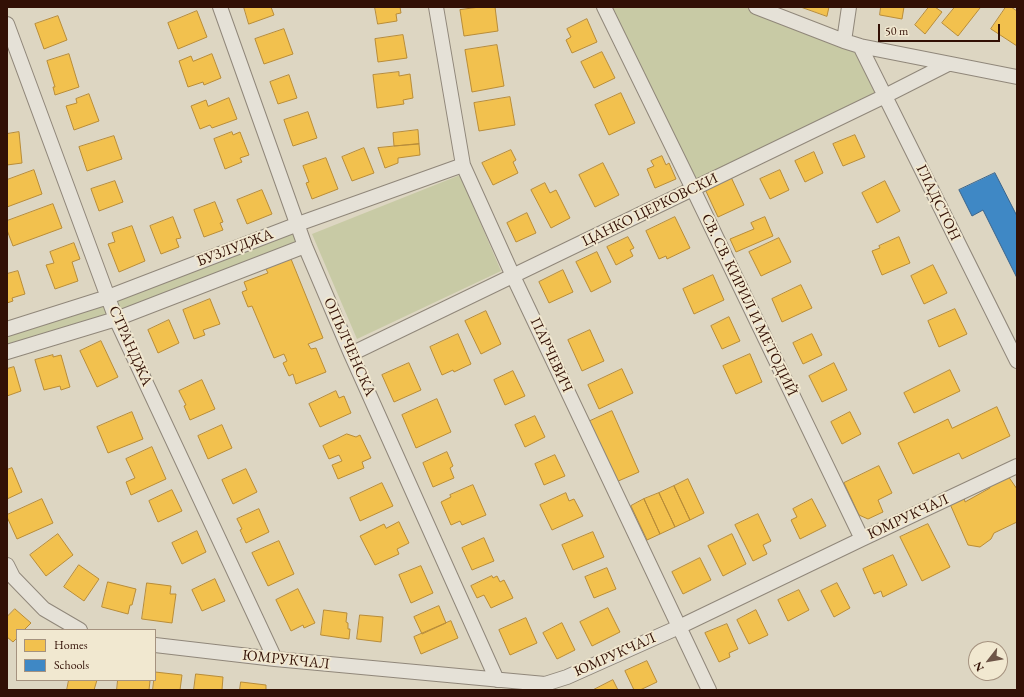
<!DOCTYPE html>
<html>
<head>
<meta charset="utf-8">
<style>
  body { margin:0 }
  #map { position:relative; width:1024px; height:697px; overflow:hidden; background:#ddd6c2; font-family:"EB Garamond",serif }
  canvas { display:block }
  .frame { position:absolute; inset:0; border:8px solid #321005; pointer-events:none }
  .legend { position:absolute; left:16px; top:629px; width:140px; height:52px; box-sizing:border-box; background:#f1e8d0; border:1px solid #a5927f; margin:0; padding:5px 7px; list-style:none; font-size:12px; color:#321005 }
  .legend li { display:flex; align-items:center; gap:8px; height:20px }
  .legend b { width:20px; border:1px solid #a5927f }
  .north { position:absolute; left:968px; top:641px; width:40px; height:40px; box-sizing:border-box; background:#f1e8d0; border:1px solid #a5927f; border-radius:50%; rotate:239deg; font-size:11px; font-weight:700; line-height:16px; text-align:center; color:#321005 }
  .north::after { content:''; display:block; margin:auto; width:14px; height:18px; background:#6e5547; clip-path:polygon(50% 0,100% 100%,50% 72%,0 100%) }
  .scale { position:absolute; left:878px; top:24px; width:122px; height:18px; box-sizing:border-box; border:2px solid #321005; border-top:0; padding-left:5px; font-size:12px; line-height:14px; white-space:nowrap; color:#321005; -webkit-text-stroke:3px #f1e8d0; paint-order:stroke }
</style>
</head>
<body>
<div id="map">
<canvas width="1024" height="697"></canvas>
<div class="frame"></div>
<ul class="legend">
<li><b style="height:11px;background:#f2c14e"></b>Homes</li>
<li><b style="height:11px;background:#3f88c5"></b>Schools</li>
</ul>
<div class="north">N</div>
<div class="scale">50 m</div>
</div>
<script>
const g = document.querySelector('canvas').getContext('2d');
g.lineJoin = 'round';
function paint(path, color) { g.fillStyle = color; g.fill(path, 'evenodd'); }
function stroke(path, color, width, dash) { g.strokeStyle = color; g.lineWidth = width; g.lineCap = dash ? 'butt' : 'round'; g.setLineDash(dash || []); g.stroke(path); }
function label(font, color, halo, rows, align = 'center') {
  g.font = font + ' "EB Garamond",serif'; g.lineWidth = 4; g.setLineDash([]); g.textBaseline = 'middle'; g.strokeStyle = halo; g.fillStyle = color; for (const [text, x, y, turn = 0] of rows) {
    g.save(); g.translate(x, y); g.rotate((+turn || 0) * Math.PI / 180); g.textAlign = isNaN(turn) ? turn : align; if (halo) g.strokeText(text, 0, 0); g.fillText(text, 0, 0); g.restore();
  }
}
paint(new Path2D(`
  M604 7H756L860 46 885 96 693 189Z
  M460 175 501 271 357 339 312 234Z
  M298 224 305 246 7 352V329Z`), '#c8caa5');
const homes = new Path2D(`
  M244 7H271L274 15 249 24Z
  M375 7H400L401 13 396 14 397 21 378 24Z
  M480 7H495L498 31 464 36 460 10Z
  M801 7H829L827 16Z
  M881 7H904L902 19 880 15Z
  M929 7H935L942 12 925 34 915 25Z
  M955 7H979L980 8 958 36 942 23Z
  M1006 7H1011L1017 11V46L991 29Z
  M197 11 207 37 178 49 168 23Z
  M58 16 67 40 44 49 35 24Z
  M587 19 597 42 572 53 566 40 571 37 567 29Z
  M284 29 293 54 264 64 255 39Z
  M403 35 407 58 378 62 375 39Z
  M497 45 504 86 472 92 465 50Z
  M602 52 615 78 594 88 581 62Z
  M69 54 79 87 55 95 53 87H55L47 61Z
  M212 54 221 78 204 85 203 82 188 87 179 61 191 56 193 61Z
  M399 72V76L410 74 413 98 403 100 404 104 377 108 373 75Z
  M289 75 297 98 278 104 270 82Z
  M621 93 635 123 609 135 595 105Z
  M89 94 99 121 74 130 66 106 77 103 76 99Z
  M510 97 515 125 479 131 474 103Z
  M229 98 237 119 212 128 210 125 200 129 191 106 206 100 208 106Z
  M308 112 317 138 293 146 284 120Z
  M418 130 419 144 394 146 393 133Z
  M19 132 22 163 7 165V134Z
  M232 132 233 135 240 132 249 155 240 158 242 162 225 169 214 139Z
  M855 135 865 157 843 166 833 144Z
  M114 136 122 159 87 171 79 147Z
  M419 144 420 155 398 158V163L385 168 378 148Z
  M364 148 374 173 352 181 342 157Z
  M511 150 516 160 513 162 518 173 493 185 482 163Z
  M814 152 823 173 805 182 795 161Z
  M662 156 666 165 669 163 676 179 655 188 647 169 654 166 651 161Z
  M326 158 338 189 312 199 306 183 309 182 303 166Z
  M603 163 619 195 595 207 579 175Z
  M34 170 42 194 7 207V180Z
  M780 170 789 190 770 199 760 179Z
  M731 177 744 205 718 217 705 189Z
  M115 181 123 202 99 211 91 189Z
  M885 181 900 211 877 223 862 193Z
  M545 183 550 193 556 190 570 218 551 228 531 190Z
  M262 190 272 214 247 224 237 200Z
  M215 202 223 222 220 223 223 230 204 237 194 210Z
  M53 204 62 228 13 246 7 230V221Z
  M527 213 536 233 516 242 507 223Z
  M173 217 181 238 176 239 179 247 161 254 150 226Z
  M675 217 690 248 667 259 666 256 659 259 646 231Z
  M765 217 773 236 736 252 730 239 754 229 751 223Z
  M132 226 145 261 119 272 108 244 115 242 112 233Z
  M628 237 634 248 630 250 633 256 616 265 607 247Z
  M899 237 910 263 882 275 872 251 880 248 879 246Z
  M779 238 791 262 761 276 749 252Z
  M74 243 80 259 72 262 78 281 55 289 46 265 54 263 50 252Z
  M597 252 611 282 591 292 576 262Z
  M291 259 323 338 308 344 311 349 316 348 326 372 296 384 293 374 289 376 283 363 287 361 284 354 274 358 252 306 248 307 242 292 247 290 244 282 268 273 266 269Z
  M933 265 947 293 924 304 911 276Z
  M563 270 573 292 549 303 539 282Z
  M18 271 25 294 12 298 13 301 7 303V274Z
  M713 275 724 300 694 314 683 289Z
  M801 285 812 308 782 322 772 299Z
  M210 299 220 324 203 330 205 335 194 339 183 310Z
  M955 309 967 334 939 347 928 321Z
  M486 311 501 344 481 354 465 321Z
  M729 317 740 341 722 349 711 326Z
  M169 320 179 343 158 353 148 330Z
  M590 330 604 361 582 371 568 340Z
  M458 334 471 364 454 372 453 370 442 375 430 347Z
  M812 334 822 355 803 364 793 343Z
  M101 341 118 377 97 387 80 351Z
  M750 354 762 382 736 394 723 366Z
  M53 355V357L61 355 70 387 61 390 60 386 44 390 35 360Z
  M409 363 421 390 394 402 382 375Z
  M834 363 847 390 822 402 809 376Z
  M14 367 21 391 7 396V369Z
  M622 369 633 393 599 409 588 385Z
  M950 370 960 391 914 413 904 393Z
  M513 371 525 396 505 405 494 380Z
  M202 380 215 409 190 420 184 406 186 405 179 391Z
  M336 391 339 398 344 396 351 413 320 427 309 404Z
  M437 399 451 432 416 448 402 415Z
  M997 407 1010 436 962 459 959 453 913 474 898 443 948 419 952 428Z
  M612 411 639 472 616 482 588 422Z
  M132 412 143 439 108 453 97 427Z
  M850 412 861 434 842 444 831 422Z
  M535 416 545 437 525 447 515 425Z
  M222 425 232 448 208 459 198 436Z
  M347 434 356 437 360 435 371 458 362 462 364 468 338 479 332 465 342 461 339 455 329 459 323 446Z
  M152 447 166 479 131 495 126 482 135 478 126 459Z
  M447 452 453 466 450 468 454 478 433 487 423 463Z
  M555 455 565 476 544 485 535 464Z
  M879 466 892 493 878 500 883 512 868 519 859 515 844 483Z
  M12 468 22 492 7 499V470Z
  M246 469 257 492 233 504 222 480Z
  M1008 476 1017 489V522L994 533 991 539 980 547 968 545 950 504 964 497 965 502 990 488 988 484Z
  M688 479 704 513 690 520 674 486Z
  M382 483 393 506 360 521 350 498Z
  M473 485 486 515 462 525 460 521 451 525 441 502 451 497 450 495Z
  M674 486 690 520 675 527 659 493Z
  M172 490 182 511 158 522 149 501Z
  M566 493 569 501 574 499 583 516 552 530 540 505Z
  M659 493 675 527 660 534 644 499Z
  M42 499 53 523 17 539 7 517V515Z
  M644 499 660 534 647 540 631 506Z
  M812 499 826 526 800 539 791 520 797 517 793 509Z
  M259 509 269 532 246 543 240 530 242 529 237 519Z
  M758 514 771 541 763 545 767 554 753 561 735 525Z
  M399 522 409 543 397 549 399 554 375 565 360 536 384 524 386 528Z
  M928 524 950 567 922 581 900 537Z
  M197 531 206 552 182 564 172 543Z
  M593 532 604 557 573 570 562 545Z
  M58 534 73 555 46 576 30 555Z
  M732 534 746 564 723 576 708 546Z
  M484 538 494 561 472 570 462 548Z
  M279 541 294 574 268 586 252 553Z
  M893 555 907 585 883 597 881 591 874 594 863 569Z
  M700 558 711 580 683 594 672 572Z
  M79 565 99 579 84 601 64 587Z
  M421 566 433 593 411 603 399 575Z
  M607 568 616 589 594 598 585 577Z
  M492 576 493 578 497 576 500 582 504 580 513 598 491 608 484 595 477 598 471 586Z
  M215 579 225 601 202 611 192 590Z
  M108 582 136 589 132 605H130L128 614 102 607Z
  M147 583 171 586 170 594H176L172 623 142 619Z
  M837 583 850 608 834 617 821 591Z
  M298 589 315 623 304 628 303 625 291 631 276 600Z
  M799 590 809 610 788 621 778 600Z
  M439 606 446 623 422 634 414 617Z
  M608 608 620 632 592 646 580 622Z
  M15 609 31 623 24 630H17V638L13 642 7 637V617Z
  M324 610 347 613 346 622 348 623V629H350L349 639 321 635Z
  M756 610 768 635 749 644 737 620Z
  M360 615 383 617 381 642 357 639Z
  M526 618 537 643 510 655 499 630Z
  M451 621 458 638 421 654 414 637Z
  M562 623 575 650 557 659 543 633Z
  M727 624 738 649 729 653 730 657 719 662 705 633Z
  M647 661 657 682 640 690H634L625 671Z
  M155 672 182 675 180 690H153Z
  M196 674 223 677 222 690H194Z
  M69 680H97L94 690H67Z
  M118 680H147L150 681 149 690H117Z
  M613 680 618 690H593Z
  M241 682 266 685V690H240Z`);
paint(homes, '#f2c14e');
stroke(homes, '#b88c38', 1);
const schools = new Path2D(`
  M995 173 1017 216V278L983 210 972 216 959 190Z`);
paint(schools, '#3f88c5');
stroke(schools, '#3b648b', 1);
const minor = new Path2D(`
  M220 7 305 246 351 354 497 680
  M436 7 463 165 513 276 709 690
  M604 7 693 189 862 539
  M756 7 844 41 860 46 1017 77
  M7 24 116 319 275 659
  M844 41 849 7
  M860 46 1017 361
  M7 329 108 297 298 224 463 165
  M7 352 116 319 305 246
  M351 354 885 96 948 64
  M7 565 13 577 44 609 80 630
  M155 645 275 659 545 684 567 677 679 627 862 539 1017 466`);
stroke(minor, '#90877a', 16);
stroke(minor, '#e5e1d7', 14);
label('15px', '#321005', '#f1e8d0', [
  ["ГЛАДСТОН",938,203,64],
  ["ЦАНКО ЦЕРКОВСКИ",650,210,-26],
  ["БУЗЛУДЖА",235,248,-21],
  ["СВ. СВ. КИРИЛ И МЕТОДИЙ",749,305,64],
  ["СТРАНДЖА",130,346,66],
  ["ОПЪЛЧЕНСКА",349,347,66],
  ["ПАРЧЕВИЧ",551,355,65],
  ["ЮМРУКЧАЛ",908,517,-25],
  ["ЮМРУКЧАЛ",615,655,-24],
  ["ЮМРУКЧАЛ",286,660,6]
]);
</script>
</body>
</html>
